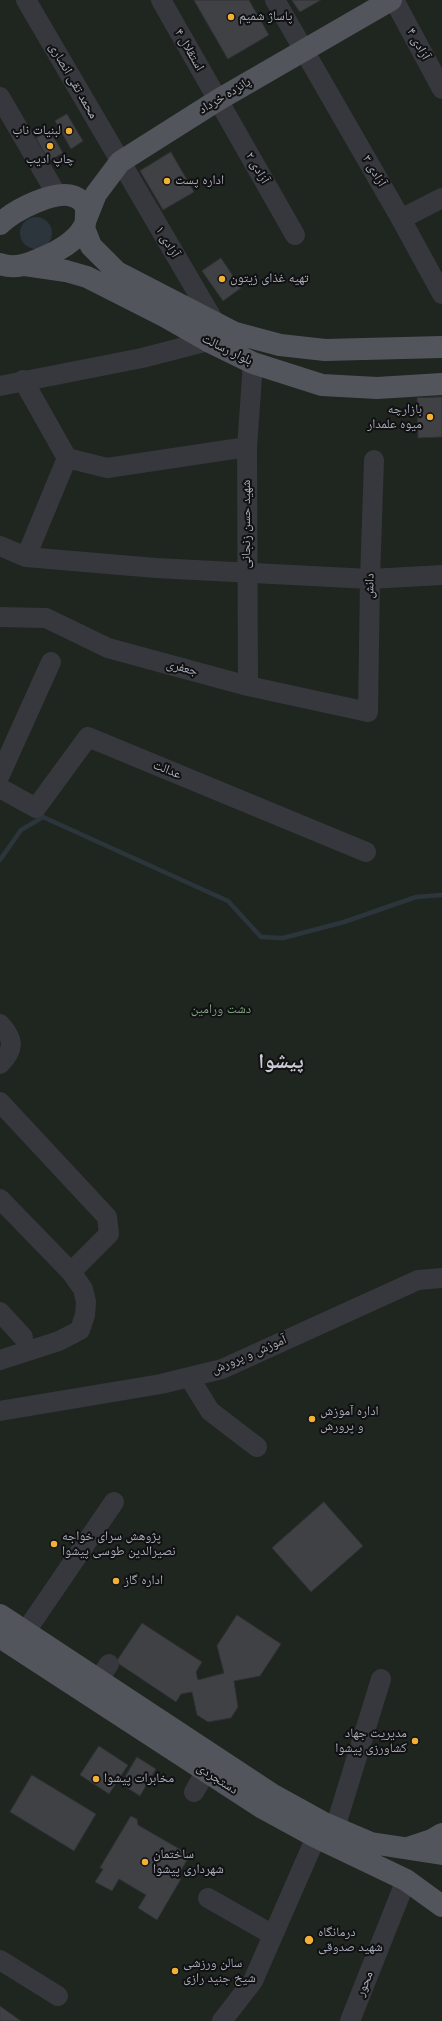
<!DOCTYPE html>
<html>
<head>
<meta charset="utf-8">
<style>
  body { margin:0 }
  canvas { display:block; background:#161618 }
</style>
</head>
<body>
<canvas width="442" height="2021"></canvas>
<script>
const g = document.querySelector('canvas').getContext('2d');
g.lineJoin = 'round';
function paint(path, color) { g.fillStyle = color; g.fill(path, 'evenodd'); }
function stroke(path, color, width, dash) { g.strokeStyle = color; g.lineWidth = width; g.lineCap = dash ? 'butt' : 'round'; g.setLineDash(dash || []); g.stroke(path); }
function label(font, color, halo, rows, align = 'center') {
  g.font = font + ' "DM Sans","Noto Naskh Arabic",sans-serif'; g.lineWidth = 4; g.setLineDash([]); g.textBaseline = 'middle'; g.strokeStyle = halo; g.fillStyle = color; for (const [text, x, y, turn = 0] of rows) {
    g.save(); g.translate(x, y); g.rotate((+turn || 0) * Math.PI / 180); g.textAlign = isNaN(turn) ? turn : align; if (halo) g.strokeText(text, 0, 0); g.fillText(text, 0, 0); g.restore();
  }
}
paint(new Path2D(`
  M0 0H442V2021H0Z`), '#1e261f');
paint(new Path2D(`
  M20 233a16 16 0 1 1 32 0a16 16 0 1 1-32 0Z`), '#2c353c');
stroke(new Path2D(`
  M0 860 21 830 43 817 228 901 261 937 283 938 344 922 416 897 442 895`), '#2c353c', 4.5);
const building = new Path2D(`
  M194 0H249L269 35 228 59Z
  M292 0H321L300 12Z
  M67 114 83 141 71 149 55 121Z
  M50 131 63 153 49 161 36 138Z
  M171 152 194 192 163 210 140 171Z
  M221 258 241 288 223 301 202 271Z
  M442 397V437L418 438 417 398Z
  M324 1502 363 1546 311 1592 272 1548Z
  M237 1615 281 1644 260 1676 234 1681 238 1707 231 1718 208 1722 197 1715 192 1692 181 1694 176 1702 116 1662 142 1623 202 1662 196 1672 198 1680 224 1673 217 1646Z
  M99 1746 128 1765 109 1794 80 1775Z
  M137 1757 156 1769 140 1796 121 1784Z
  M32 1775 96 1814 74 1851 10 1812Z
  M131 1816 137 1819 138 1825 190 1855 177 1877 181 1879 157 1920 138 1908 146 1895 119 1879 112 1891 95 1882 103 1869 100 1868Z
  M0 2006 21 2021H0Z`);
paint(building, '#404145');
stroke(building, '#303034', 1);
stroke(new Path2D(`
  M26 0 214 321
  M161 0 295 235
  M275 0 401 219 442 294
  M394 0 442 89
  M0 97 57 195
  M401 219 442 198
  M23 380 67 458 26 557
  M0 386 142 358 208 341
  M67 458 107 468 247 447
  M0 546 26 557 156 568 370 579 442 575
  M0 617 46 618 108 648 248 686 368 712 370 579 374 460
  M248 686 247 447 253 363
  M0 775 51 662
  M0 788 36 808 88 737 366 852
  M0 1024C14 1039 15 1049 0 1064
  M0 1102 107 1217 109 1234 71 1272
  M0 1199 71 1272 83 1289 86 1302 85 1315 80 1330 59 1341 0 1360
  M0 1312 23 1337
  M189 1377 210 1411 257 1447
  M0 1411 161 1384 222 1369 418 1280 442 1278
  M26 1631 114 1502
  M99 1679 109 1664
  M194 1792 206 1771
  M335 1828 381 1679
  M208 1898 273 1935
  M0 1960 58 1996
  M222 2021 253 1981 316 1837
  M350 2021 406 1880`), '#37383d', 20);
stroke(new Path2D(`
  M86 219 96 194 120 162 218 100 391 0
  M0 224C13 211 56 188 75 197 82 200 87 206 86 213 86 218 86 224 83 228 76 241 57 252 44 257 31 263 15 270 0 264
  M84 228 91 246 117 272 235 333 280 345 325 350 442 347
  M25 265 66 271 87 277 164 316 208 341 253 363 322 385 377 388 442 384
  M0 1615 273 1795 322 1822 371 1843 442 1854
  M0 1637 261 1807 316 1837 406 1880 442 1906
  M408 1848 432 1840 442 1834`), '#53555c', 22);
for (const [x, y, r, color] of [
  [231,17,4,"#f2b134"],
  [69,131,4,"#f2b134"],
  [50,146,4,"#f2b134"],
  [167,181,4,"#f2b134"],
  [222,279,4,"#f2b134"],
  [430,417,4,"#f2b134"],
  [312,1419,4,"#f2b134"],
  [54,1544,4,"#f2b134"],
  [116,1581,4,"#f2b134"],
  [415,1741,4,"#f2b134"],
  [96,1779,4,"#f2b134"],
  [145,1862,4,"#f2b134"],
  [309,1940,5,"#f2b134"],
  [175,1971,4,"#f2b134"]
]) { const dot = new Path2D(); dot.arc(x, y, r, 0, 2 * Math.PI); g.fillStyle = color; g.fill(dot); stroke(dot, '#111113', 1.5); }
label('13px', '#a8adb8', '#111113', [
  ["پاساژ شمیم",239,17],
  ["لبنیات ناب",61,131,"right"],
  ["چاپ ادیب",50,160,"center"],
  ["اداره پست",175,181],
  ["تهیه غذای زیتون",230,279],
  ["بازارچه",422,410,"right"],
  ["میوه علمدار",422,425,"right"],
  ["اداره آموزش",320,1412],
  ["و پرورش",320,1427],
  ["پژوهش سرای خواجه",62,1537],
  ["نصیرالدین طوسی پیشوا",62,1552],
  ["اداره گاز",124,1581],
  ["مدیریت جهاد",407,1734,"right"],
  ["کشاورزی پیشوا",407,1749,"right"],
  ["مخابرات پیشوا",104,1779],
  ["ساختمان",153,1855],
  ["شهرداری پیشوا",153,1870],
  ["درمانگاه",318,1933],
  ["شهید صدوقی",318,1948],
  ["سالن ورزشی",183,1964],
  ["شیخ جنید رازی",183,1979]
], 'left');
label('13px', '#a8adb8', '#111113', [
  ["آزادی ۴",418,44,61],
  ["استقلال ۴",189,50,60],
  ["محمد تقی انصاری",73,81,60],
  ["پانزده خرداد",225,96,-31],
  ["آزادی ۲",257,168,60],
  ["آزادی ۳",374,171,60],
  ["آزادی ۱",167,242,59],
  ["بلوار رسالت",227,350,26],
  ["شهید حسن زنجانی",247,524,-90],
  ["دانش",370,586,-89],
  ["جعفری",182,668,15],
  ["عدالت",167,770,22],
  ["آموزش و پرورش",249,1355,-23],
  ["دستجردی",217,1779,33],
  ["محور",365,1984,-68]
]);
label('13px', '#7fa381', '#111113', [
  ["دشت ورامین",221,1010]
]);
label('bold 21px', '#c9ccd4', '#111113', [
  ["پیشوا",281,1062]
]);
</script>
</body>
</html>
